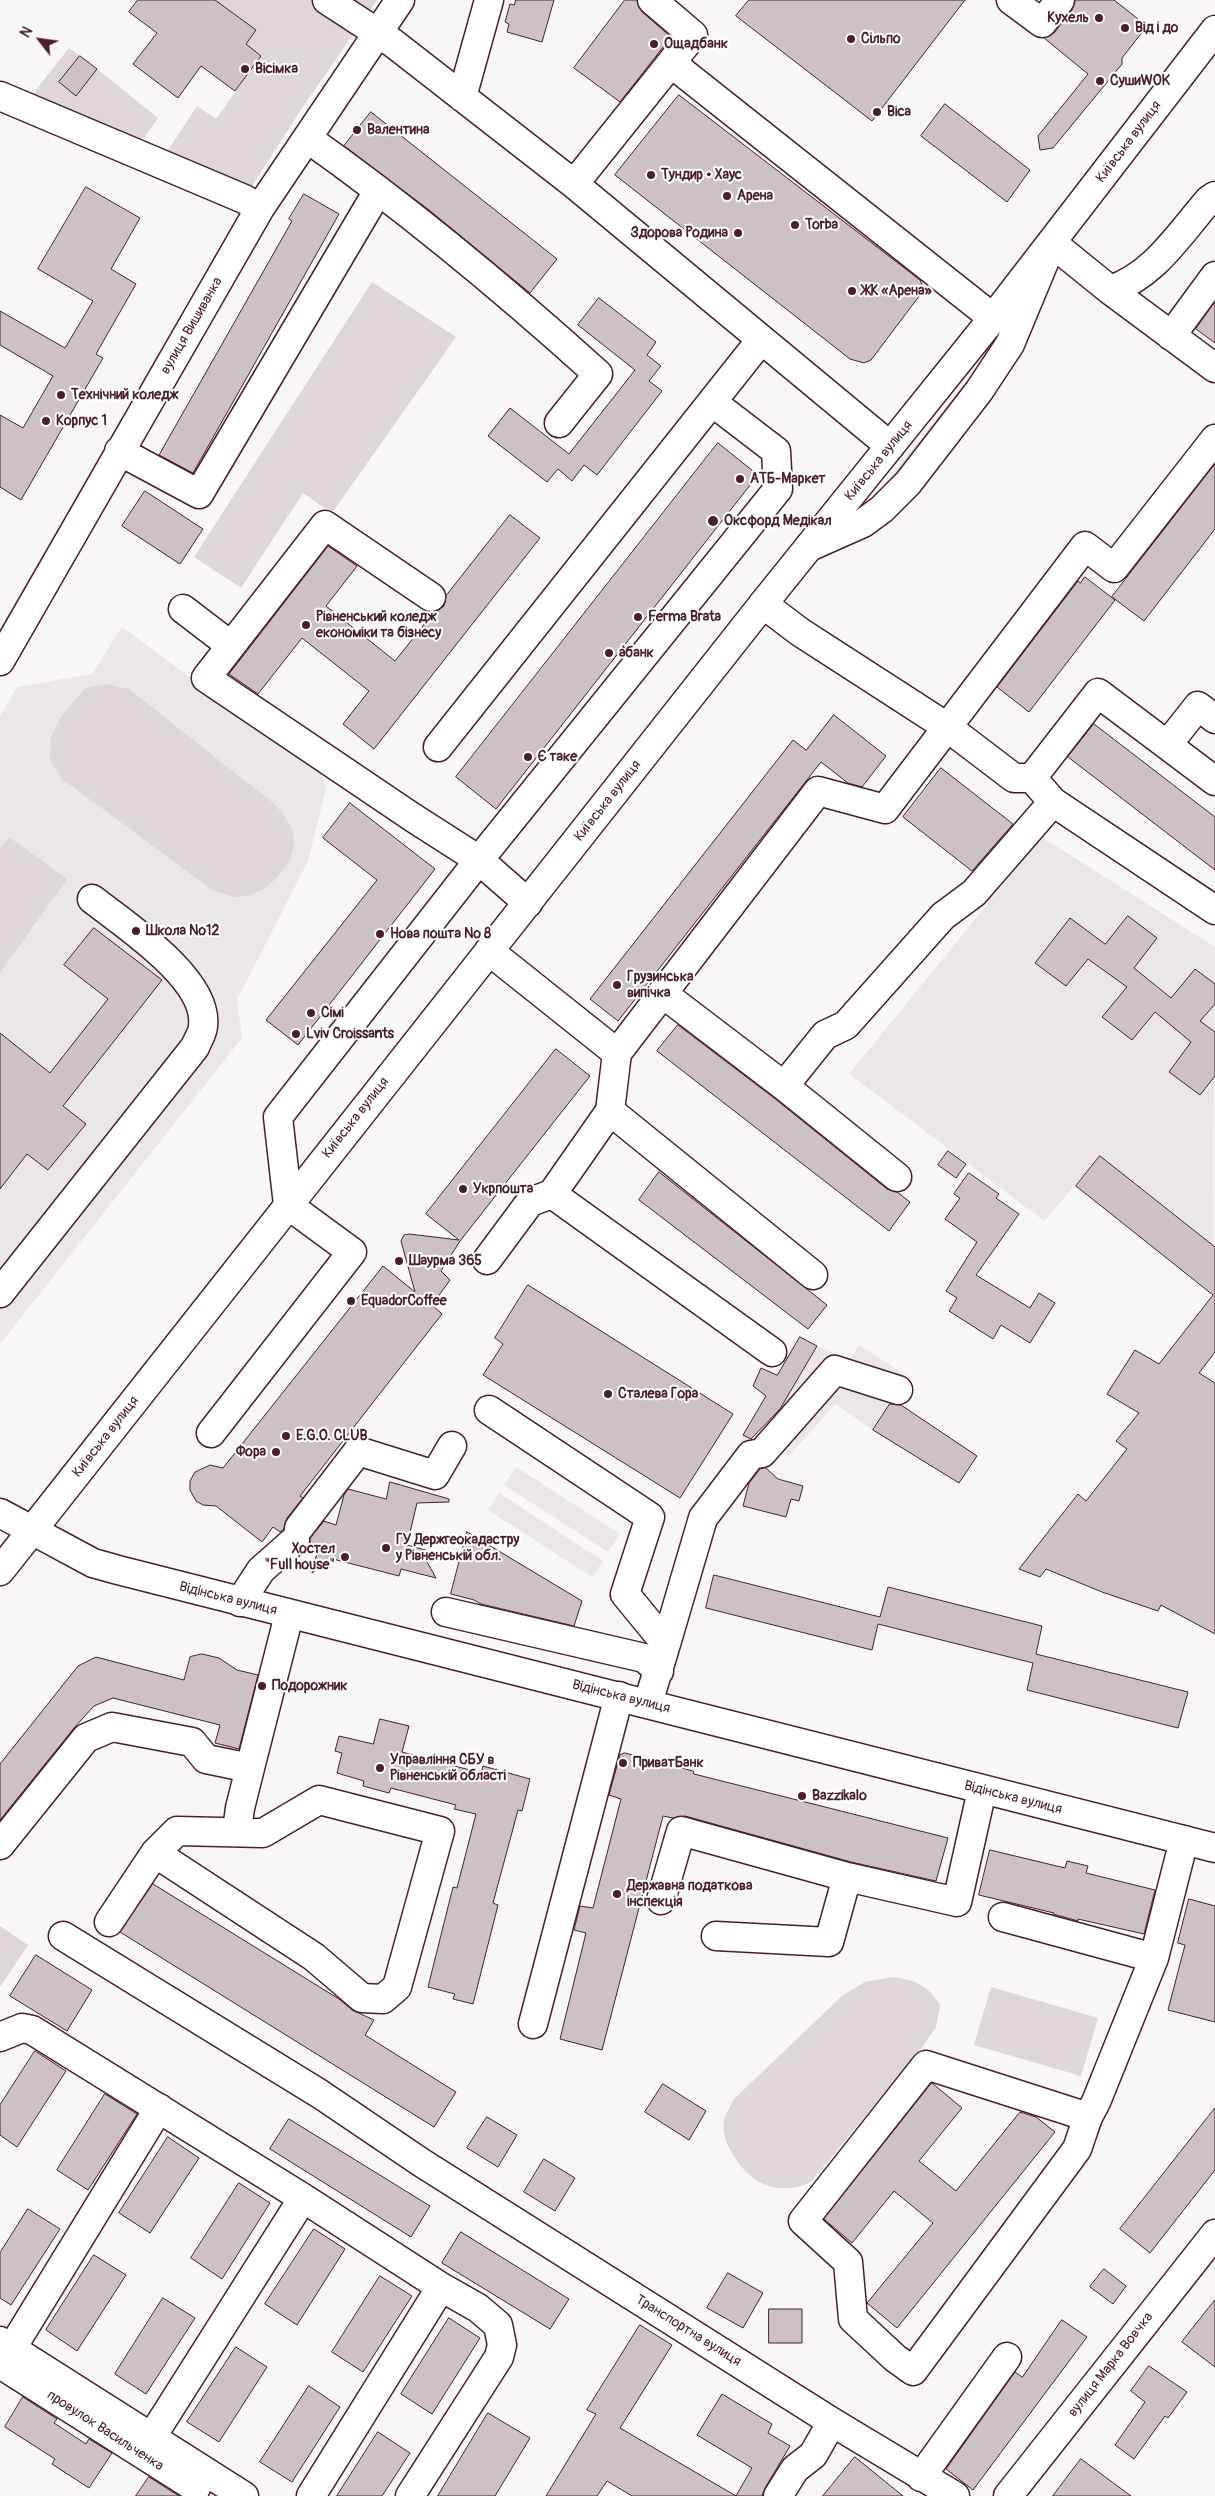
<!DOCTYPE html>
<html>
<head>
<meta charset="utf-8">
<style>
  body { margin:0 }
  #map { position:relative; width:1215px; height:2496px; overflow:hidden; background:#f8f6f7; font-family:Pangolin,sans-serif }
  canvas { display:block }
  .north { position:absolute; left:15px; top:15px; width:50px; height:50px; -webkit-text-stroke:4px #fff; paint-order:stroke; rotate:300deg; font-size:14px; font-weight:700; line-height:20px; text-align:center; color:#4a1f2b }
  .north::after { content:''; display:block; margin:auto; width:18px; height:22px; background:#4a1f2b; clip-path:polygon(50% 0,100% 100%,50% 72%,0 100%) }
</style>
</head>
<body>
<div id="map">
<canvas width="1215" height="2496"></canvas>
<div class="north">N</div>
</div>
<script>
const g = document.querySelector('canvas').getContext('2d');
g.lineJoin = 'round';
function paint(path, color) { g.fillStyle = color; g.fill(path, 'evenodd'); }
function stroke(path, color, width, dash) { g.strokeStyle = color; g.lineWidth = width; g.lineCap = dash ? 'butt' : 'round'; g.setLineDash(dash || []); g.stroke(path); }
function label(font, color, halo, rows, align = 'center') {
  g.font = font + ' Pangolin,sans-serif'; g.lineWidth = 4; g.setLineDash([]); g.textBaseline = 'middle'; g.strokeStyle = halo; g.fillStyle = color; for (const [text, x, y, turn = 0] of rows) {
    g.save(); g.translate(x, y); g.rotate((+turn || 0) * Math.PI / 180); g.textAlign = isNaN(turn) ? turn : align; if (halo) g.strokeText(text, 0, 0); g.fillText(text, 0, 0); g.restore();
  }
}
paint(new Path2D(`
  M122 627 322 775 326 789 308 861 237 1000 242 1038 0 1344V716L17 687 92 674Z
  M1042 837 1215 947 1213 1245 1100 1156 1044 1221 849 1074Z
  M859 1345 907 1376 873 1430 835 1404 788 1457 779 1449 751 1455 737 1447 743 1435 760 1443 817 1346 850 1359Z
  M516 1467 620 1534 608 1552 504 1485Z
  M499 1493 603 1561 592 1577 488 1510Z`), '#ebe6e8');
paint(new Path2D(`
  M215 0H377L302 108 249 191 163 158 197 106 216 119 261 56 246 44 256 30Z
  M69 48 80 56 59 82 76 95 97 69 158 118 138 146 32 95Z
  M372 282 456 337 332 513 303 493 241 588 194 557Z
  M1000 342 877 502 874 499 996 343Z
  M107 684 129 689 273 803C283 813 294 826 294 842 293 868 265 896 238 897 230 897 220 892 212 890L61 778 50 761 51 738 60 718 85 688Z
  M9 837 67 879 0 973V849Z
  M0 1926 28 1945 0 1987Z
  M893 1977C917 1981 926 1984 940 2005L936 2027 923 2046 811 2182C777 2198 748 2183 731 2151 726 2143 722 2131 724 2121 725 2114 731 2107 733 2100L842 1996 865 1982Z
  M991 1987 1098 2018 1081 2076 974 2045Z`), '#ded6d9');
const building = new Path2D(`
  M138 0H215L256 30 246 44 261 56 235 91 201 66 178 98 133 64 157 33 129 12Z
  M516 0H554L542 42 507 32 509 24 505 22 510 4 514 5Z
  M625 0H637L642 12 671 37 620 102 574 68Z
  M749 0H965L872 121 736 16Z
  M1075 0H1114L1147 26 1122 58V64L1053 148 1040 150 1038 136 1088 74 1044 38 1054 33 1072 10Z
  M80 56 97 69 76 96 59 82Z
  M679 95 920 280 923 287 920 295 871 360 864 363 850 359 615 175Z
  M945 104 1030 170 1007 202 921 136Z
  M371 112 557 259 530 293 429 210 344 146Z
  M86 187 140 218 111 269 136 284 96 354 103 358 21 500 0 487V415L23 428 53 376 0 345V311L65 348 93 301 38 269Z
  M304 194 339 214 193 473 159 455 292 221 289 219Z
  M599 298 656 342 647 355 661 366 649 381 662 391 597 475 584 465 572 481 558 469 547 482 488 436 510 408 569 454 635 370 578 325Z
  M1215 302V343L1196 329Z
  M718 443 758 475 496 809 456 777Z
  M1215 464V529L1144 621 1112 597Z
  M145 491 203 529 180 564 122 526Z
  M510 515 540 538 374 749 343 724 369 691 302 638 258 694 229 674 328 546 357 566 326 606 395 661 434 612 444 606 446 596Z
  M1085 577 1115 600 1029 712 997 687 1078 581 1080 583Z
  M834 715 886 756 862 787 848 783 821 762 618 1021 590 999 793 740 806 750Z
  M1094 724 1215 817V870L1068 757Z
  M941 768 1013 824 972 871 903 817Z
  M350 803 435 869 298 1045 266 1020 377 880 323 838Z
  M1128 916 1157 938 1134 968 1171 998 1195 969 1215 984V1004L1200 1021 1215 1032V1076L1200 1095 1169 1072 1191 1042 1155 1012 1132 1040 1102 1017 1127 987 1088 959 1066 986 1035 963 1070 918 1105 944Z
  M94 928 162 980 63 1106 86 1124 48 1170 27 1154 0 1189V1033L50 1073 108 999 64 965Z
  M678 1025 774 1098 887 1189 897 1192 910 1202 889 1231 657 1051Z
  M556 1049 590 1076 460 1241 441 1271 450 1280 432 1305 442 1314 300 1496 303 1498 287 1518 284 1529 280 1532 273 1527 262 1542 216 1506 203 1505 196 1501 190 1490V1481L195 1472 210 1465 223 1468 383 1266 415 1292 401 1241 404 1235 409 1234 459 1240 426 1214Z
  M948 1151 966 1164 956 1178 938 1165Z
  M1100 1156 1215 1247V1352L1199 1373 1215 1383V1634L1161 1605 1158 1611 1102 1592 1046 1569 1040 1577 1019 1569 1078 1494 1086 1501 1127 1449 1116 1441 1139 1413 1107 1394 1135 1350 1159 1364 1213 1295 1076 1186Z
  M659 1172 827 1305 808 1329 639 1200Z
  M969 1173 999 1194 996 1198 1019 1214 976 1275 1030 1308 1039 1293 1055 1303 1030 1343 1001 1325 993 1339 949 1311 957 1298 946 1291 977 1242 945 1219 960 1198 954 1194Z
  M528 1285 733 1414 680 1498 483 1375 503 1344 495 1338Z
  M800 1337 817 1346 780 1409 751 1439 743 1435 766 1396 753 1386 761 1368 777 1375Z
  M890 1404 901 1405 977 1456 959 1483 873 1430Z
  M766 1468 778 1479 803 1486 799 1501 791 1499 786 1517 743 1506 749 1483 760 1469Z
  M390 1482 449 1499V1502L417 1503 407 1545 429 1551 426 1560 436 1578 401 1569 399 1576 333 1559 312 1573 319 1545 310 1543V1538L324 1521 336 1525 344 1495 348 1489 386 1499Z
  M467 1532 582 1601 574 1626 481 1604 474 1600 451 1594Z
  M714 1575 880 1617 888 1587 1042 1626 1036 1654 1188 1692 1178 1728 1027 1690 1033 1663 878 1624 872 1650 706 1608Z
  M202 1654 219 1658 237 1670 258 1675 239 1749 215 1743 220 1725 113 1698 94 1706 74 1728 0 1820V1764L78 1666 96 1657 184 1680 190 1657Z
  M380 1719 409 1726 402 1752 481 1773 483 1766 530 1779 522 1811 518 1810 493 1903 498 1905 473 2004 453 1999 455 1994 428 1987 453 1887 457 1888 476 1814 454 1809 456 1805 391 1788 389 1793 363 1786 364 1781 337 1773 342 1753 335 1751 339 1736 373 1744Z
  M625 1753 693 1771 694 1774 948 1838 936 1881 851 1862 685 1816 673 1818 663 1816 602 2050 560 2039 586 1933 574 1930 580 1906 593 1908 621 1799 609 1795 620 1755Z
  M990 1850 1065 1868 1067 1861 1088 1866 1086 1873 1155 1890 1144 1934 1078 1919V1921L1053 1914 1054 1913 979 1895Z
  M153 1884 339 1999 352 2010 374 2020 365 2035 456 2092 434 2127 120 1932Z
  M1189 1899 1215 1906V2022L1168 2010 1185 1945 1178 1943Z
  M36 1955 92 1990 67 2031 10 1996Z
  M35 2051 66 2071 17 2147 0 2135V2105Z
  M932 2083 962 2108 919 2161 956 2191 1020 2112 1036 2117 1055 2132 897 2328 867 2303 933 2223 894 2191 852 2243 824 2219Z
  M663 2084 706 2111 689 2140 645 2112Z
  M105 2094 137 2114 88 2190 57 2170Z
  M1215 2108V2170L1150 2253 1120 2229Z
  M487 2117 517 2135 498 2167 467 2148Z
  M289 2119 430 2206 411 2237 270 2149Z
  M168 2137 199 2158 150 2233 119 2213Z
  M544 2159 575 2178 555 2211 524 2192Z
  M239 2183 270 2203 222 2279 191 2258Z
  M28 2209 60 2229 11 2305 0 2298V2253Z
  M314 2229 345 2249 297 2325 265 2304Z
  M461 2232 569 2299 550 2329 442 2263Z
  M94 2255 126 2275 77 2351 46 2330Z
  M1104 2269 1126 2286 1113 2304 1090 2287Z
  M728 2273 763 2293 743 2328 707 2308Z
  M380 2276 412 2296 363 2372 332 2352Z
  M163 2298 195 2318 146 2394 115 2374Z
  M1215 2300V2367L1182 2342Z
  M769 2309H802V2343H769Z
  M449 2318 480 2338 432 2414 401 2394Z
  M1062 2320 1087 2337 973 2490 946 2469 1015 2372 1022 2377Z
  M640 2325 672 2345 620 2428 736 2496 752 2468 697 2435 722 2394 772 2424 768 2433 790 2446 765 2488 762 2496H632L607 2481 597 2496H546L596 2414 587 2410Z
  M236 2347 267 2367 219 2442 187 2422Z
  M1149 2366 1187 2392 1168 2418 1165 2416 1134 2459 1115 2445 1145 2402 1131 2391Z
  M309 2386 340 2407 292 2482 260 2462Z
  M23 2397 57 2419 54 2423 86 2444 89 2439 112 2453 89 2488 52 2464 55 2459 5 2427Z
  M488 2413 530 2438 495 2496H438Z
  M378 2432 410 2453 382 2496H337Z
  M855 2457 903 2496H823Z
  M1081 2459 1131 2496H1053Z
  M149 2477 179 2496H136Z`);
paint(building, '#cdc1c4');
stroke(building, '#4a1f2b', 1);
const minor = new Path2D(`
  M327 0 393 43 574 184 890 446
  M652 0 693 35 671 63
  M1011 0 1042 23 1060 0
  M0 96 244 199 260 208
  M462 97 489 0
  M307 138C409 210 506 291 598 374L559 423
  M574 184 671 63 993 318
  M1110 290 1215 368
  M1171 336 1215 276
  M119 451 199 494 378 191
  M809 547 863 523 882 509 908 483 979 391 1010 344 1052 243 1110 290C1154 276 1180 233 1209 200L1215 196
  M431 597 325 525 206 678 412 817 479 860 528 903
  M763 604 800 632 947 727 1014 778H1032L1053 802 1215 910
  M183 609 230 645
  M0 661 260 208 400 0
  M1168 744 1198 706 1215 719
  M438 747 761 340
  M1032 778 1098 693 1215 781
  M489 951 617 1053 818 791 885 809 1085 546 1114 568 1215 439
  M662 993 784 1086 825 1035 846 1025 943 916 974 893 1053 802
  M617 1053 610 1111 552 1194 772 1352
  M784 1086 897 1177
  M610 1111 813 1275
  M487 1260 530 1202 552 1194
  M0 1293 195 1047C197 1041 203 1033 203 1026 209 979 125 925 92 899
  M489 1410 650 1517 625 1594 666 1644 648 1703
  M211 1433 352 1252 288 1205 278 1117 479 860 778 489 776 451 712 402
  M299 1528 358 1451 435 1475 452 1446
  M240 1602 261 1570 295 1540
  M446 1612 644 1658 659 1671
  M666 1644 703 1518 751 1455 762 1453 835 1370 898 1390
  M237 1831 240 1808 250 1768
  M0 1845 86 1738 112 1727 192 1742 206 1759 250 1768 289 1615
  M661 1900 681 1831 847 1877
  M1003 1917 1154 1958
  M109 1922 155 1853 177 1831 263 1833 319 1800 440 1831 397 1987 383 1999 362 1998 314 1957 155 1853
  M63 1936 320 2094 422 2163 832 2422 955 2496
  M716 1936 829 1942 847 1877 957 1902 982 1790
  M533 2024 619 1696
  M0 2037 22 2028 32 2030 303 2198 441 2287 478 2308 498 2325 502 2345 499 2357 410 2496
  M1088 2117 1077 2149 913 2371 895 2358 853 2319 848 2262 803 2221 926 2065 1088 2117 1096 2102 1154 1958 1184 1840
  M0 2341 244 2496
  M12 2348 159 2108
  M0 2364 196 2488
  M151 2438 303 2198
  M921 2477 1007 2357
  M311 2496 441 2287
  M778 2496 795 2469 813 2455 832 2422
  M1008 2496 1215 2234`);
const major = new Path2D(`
  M0 1513 93 1563 118 1570 1215 1848
  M0 1571 763 604 993 318 1215 30`);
stroke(minor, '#4a1f2b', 31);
stroke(major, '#4a1f2b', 31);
stroke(minor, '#fff', 28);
stroke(major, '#fff', 28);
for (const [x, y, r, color] of [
  [1099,18,5,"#4a1f2b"],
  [1125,28,5,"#4a1f2b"],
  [851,39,5,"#4a1f2b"],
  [654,44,5,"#4a1f2b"],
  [245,69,5,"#4a1f2b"],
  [1100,81,5,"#4a1f2b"],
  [877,112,5,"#4a1f2b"],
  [357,130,5,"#4a1f2b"],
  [651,175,5,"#4a1f2b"],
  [727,196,5,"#4a1f2b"],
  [795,225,5,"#4a1f2b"],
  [738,233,5,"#4a1f2b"],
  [852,291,5,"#4a1f2b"],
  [61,395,5,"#4a1f2b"],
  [46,421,5,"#4a1f2b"],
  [740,479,5,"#4a1f2b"],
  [713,521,6,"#4a1f2b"],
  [638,617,5,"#4a1f2b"],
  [306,625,5,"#4a1f2b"],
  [609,653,5,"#4a1f2b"],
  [528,757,5,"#4a1f2b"],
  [136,931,5,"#4a1f2b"],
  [380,934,5,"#4a1f2b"],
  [617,985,5,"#4a1f2b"],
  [311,1013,5,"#4a1f2b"],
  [296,1034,5,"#4a1f2b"],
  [463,1189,5,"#4a1f2b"],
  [399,1261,5,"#4a1f2b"],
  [351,1301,5,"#4a1f2b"],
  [608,1394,5,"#4a1f2b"],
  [286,1436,5,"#4a1f2b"],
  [276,1452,5,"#4a1f2b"],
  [386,1548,5,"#4a1f2b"],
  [345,1557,5,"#4a1f2b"],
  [262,1686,5,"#4a1f2b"],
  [623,1763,5,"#4a1f2b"],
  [380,1768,5,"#4a1f2b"],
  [802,1796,5,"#4a1f2b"],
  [617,1894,5,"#4a1f2b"]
]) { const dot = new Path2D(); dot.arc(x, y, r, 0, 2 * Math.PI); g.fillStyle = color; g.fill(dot); stroke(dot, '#fff', 2); }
label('bold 14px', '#4a1f2b', '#fff', [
  ["Кухель",1089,18,"right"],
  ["Від і до",1135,28],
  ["Сільпо",861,39],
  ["Ощадбанк",664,44],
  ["Вiсiмка",255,69],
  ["СушиWOK",1110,81],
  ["Віса",887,112],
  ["Валентина",367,130],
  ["Тундир • Хаус",661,175],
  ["Арена",737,196],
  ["Torba",805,225],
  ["Здорова Родина",728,233,"right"],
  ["ЖК «Арена»",862,291],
  ["Технічний коледж",71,395],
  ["Корпус 1",56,421],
  ["АТБ-Маркет",750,479],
  ["Оксфорд Медікал",724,521],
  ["Рівненський коледж",316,617],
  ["економіки та бізнесу",316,633],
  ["Ferma Brata",648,617],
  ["а̀банк",619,653],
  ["Є таке",538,757],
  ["Школа №12",146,931],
  ["Нова пошта № 8",390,934],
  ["Грузинська",627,977],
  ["випічка",627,993],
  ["Сімі",321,1013],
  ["Lviv Croissants",306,1034],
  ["Укрпошта",473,1189],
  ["Шаурма 365",409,1261],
  ["EquadorCoffee",361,1301],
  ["Сталева Гора",618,1394],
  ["E.G.O. CLUB",296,1436],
  ["Фора",266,1452,"right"],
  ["ГУ Держгеокадастру",396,1540],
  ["у Рівненській обл.",396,1556],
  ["Хостел",335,1549,"right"],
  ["\"Full house\"",335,1565,"right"],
  ["Подорожник",272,1686],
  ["Управління СБУ в",390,1760],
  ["Рівненській області",390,1776],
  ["ПриватБанк",633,1763],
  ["Bazzikalo",812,1796],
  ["Державна податкова",627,1886],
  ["інспекція",627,1902]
], 'left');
label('14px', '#4a1f2b', '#fff', [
  ["Київська вулиця",1129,142,-53],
  ["вулиця Вишиванка",192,326,-60],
  ["Київська вулиця",879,461,-51],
  ["Київська вулиця",608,801,-52],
  ["Київська вулиця",356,1118,-52],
  ["Київська вулиця",106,1437,-52],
  ["Відінська вулиця",228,1599,14],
  ["Відінська вулиця",621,1697,14],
  ["Відінська вулиця",1013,1798,14],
  ["Транспортна вулиця",688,2331,32],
  ["вулиця Марка Вовчка",1111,2365,-52],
  ["провулок Васильченка",105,2431,33]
]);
</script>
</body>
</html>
